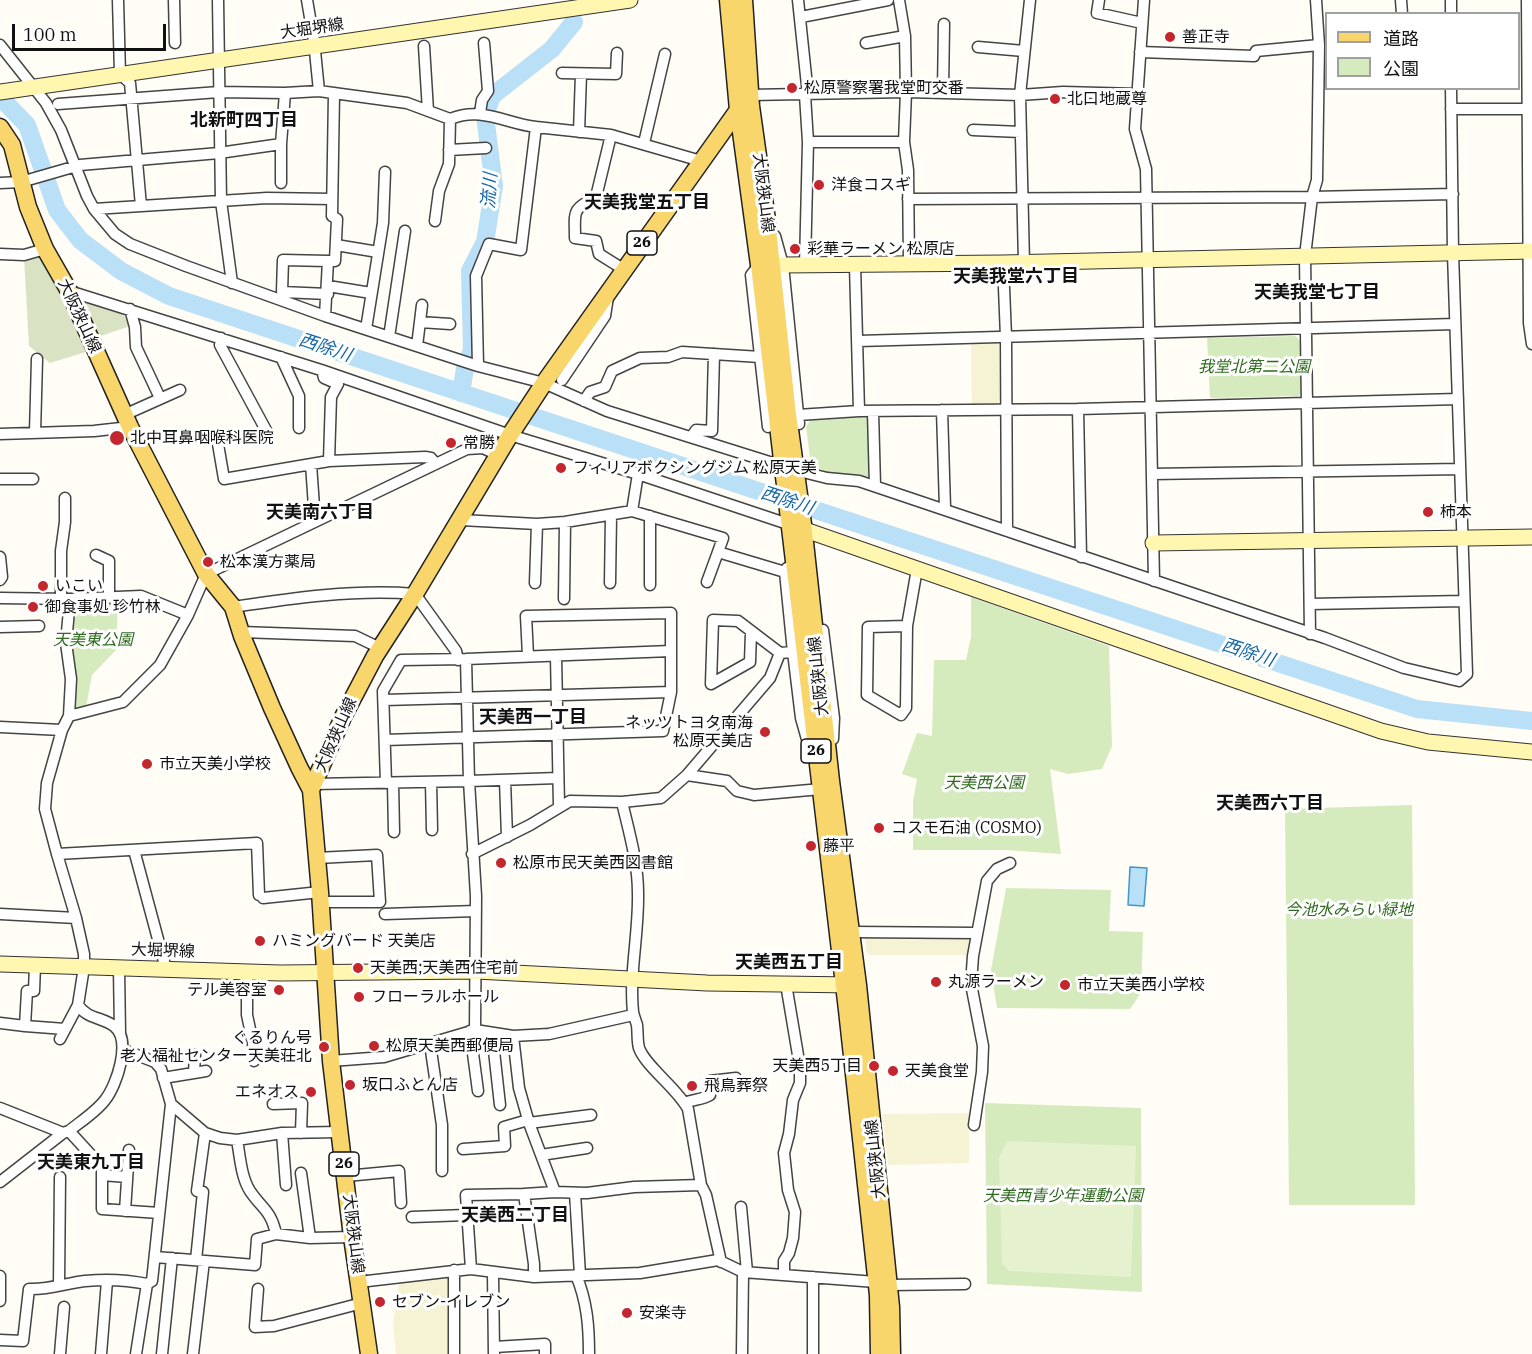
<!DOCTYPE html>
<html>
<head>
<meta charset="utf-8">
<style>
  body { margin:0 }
  #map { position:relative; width:1532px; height:1354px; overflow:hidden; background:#fffdf5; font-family:"IBM Plex Serif","Noto Sans JP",serif }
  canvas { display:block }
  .legend { position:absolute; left:1325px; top:12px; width:195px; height:78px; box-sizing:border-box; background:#fff; border:2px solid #a0a0a0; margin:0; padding:8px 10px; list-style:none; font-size:18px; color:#111 }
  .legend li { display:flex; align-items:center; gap:12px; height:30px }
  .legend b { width:30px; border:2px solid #a0a0a0 }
  .scale { position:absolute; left:12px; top:24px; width:154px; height:27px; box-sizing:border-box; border:3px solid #111; border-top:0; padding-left:8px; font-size:18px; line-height:21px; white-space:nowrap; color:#111; -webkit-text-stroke:4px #fff; paint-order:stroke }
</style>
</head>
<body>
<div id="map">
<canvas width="1532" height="1354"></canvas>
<ul class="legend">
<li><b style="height:8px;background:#f9d66b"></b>道路</li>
<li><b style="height:16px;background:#d5ebbd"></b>公園</li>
</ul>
<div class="scale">100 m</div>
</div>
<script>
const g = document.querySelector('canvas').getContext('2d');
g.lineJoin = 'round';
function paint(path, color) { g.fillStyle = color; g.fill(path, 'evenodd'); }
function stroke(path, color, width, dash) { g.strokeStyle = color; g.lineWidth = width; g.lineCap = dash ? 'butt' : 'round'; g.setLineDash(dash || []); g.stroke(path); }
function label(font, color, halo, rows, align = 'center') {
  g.font = font + ' "IBM Plex Serif","Noto Sans JP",serif'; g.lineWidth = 6; g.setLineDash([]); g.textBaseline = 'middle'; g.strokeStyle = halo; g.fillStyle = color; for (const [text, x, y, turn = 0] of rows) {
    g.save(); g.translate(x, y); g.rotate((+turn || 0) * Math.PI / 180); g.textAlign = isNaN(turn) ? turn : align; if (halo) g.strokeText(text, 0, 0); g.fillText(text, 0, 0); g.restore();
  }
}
paint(new Path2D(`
  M971 343H997L999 347 1000 400 997 403 972 404Z
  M866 937 966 938 970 941 969 955H871L867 953 865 939Z
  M969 1113V1163L888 1165 882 1114Z
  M449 1275V1354H396L393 1323 399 1282Z`), '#f6f3d4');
paint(new Path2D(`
  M1296 336 1300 341 1301 393 1299 396 1210 398 1207 338Z
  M866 416 870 420 869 477 835 475 811 465 806 427 811 419Z
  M971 597 1109 646 1112 746 1102 769 1068 774 1050 769 1061 854 1006 850H913V801L917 779 902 774 917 733 932 736 934 660H966L971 637Z
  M118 601 116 650 92 675 86 707 72 712 69 646 72 608 76 603Z
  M1412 805 1415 1205H1289L1285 809Z
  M1006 888 1111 890 1109 931 1143 932 1141 993 1130 1009 997 1008 991 970Z
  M985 1103 1141 1108 1142 1292 987 1284Z`), '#d5ebbd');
paint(new Path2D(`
  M40 254 71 311 89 351 50 363 29 346 24 258Z
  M85 302 123 314 130 326 95 338 83 304Z`), '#d9e3c4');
paint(new Path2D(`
  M1007 1141 1136 1146 1131 1277 1009 1271 1002 1264 999 1158Z`), '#e6f2cf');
const water = new Path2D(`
  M1130 867 1147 868 1144 906 1128 905Z`);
paint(water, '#b9e0f7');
stroke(water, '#3f96cf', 1.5);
stroke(new Path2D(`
  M0 97 27 125 57 210 80 240 121 271 169 296 1417 709 1532 721
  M461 393 465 368 472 350 470 271 485 242 494 186 485 116 492 96 552 49 574 22`), '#b9e0f7', 18);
const street = new Path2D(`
  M118 0 120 74 130 83 141 206
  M174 0 175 43
  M218 0 221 201 232 283
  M307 0 314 41 319 91 407 103 450 119C482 106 504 123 536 127L521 250 489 244 476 276 478 366
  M798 0 808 95
  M899 0 905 36 906 92 904 142 908 170 909 264
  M1099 0 1097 13 1142 23
  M1144 0 1135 129 1146 169 1154 581
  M1401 0 1402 14
  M1451 0V14
  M1527 0 1529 323 1532 344
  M801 17 888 0
  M866 43 905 36
  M0 45 46 103 61 130 87 196 94 209 115 234 130 244 186 266 325 316 478 366 544 383 607 411 795 470 827 478 859 481 1325 638 1404 668 1459 681 1467 674 1453 253 1451 88
  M424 46 428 111
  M978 47 1024 51
  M1140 52 1254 56 1256 51 1319 45
  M562 73 616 74 617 53
  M943 92 944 24
  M750 95 906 92 1020 95 1063 92 1137 94
  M805 95 808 142H904
  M58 104 219 92 285 93
  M1451 109H1532
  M480 113 482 100 488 91 484 43
  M536 127 611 135 701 161
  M973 130 1021 132
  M579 132 581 74
  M611 135 596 197C571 210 575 211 575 238L596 241 599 254 623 269
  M644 143 665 54
  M449 150 486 148
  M0 183 21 182 80 165 219 153 281 144
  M281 183V144L285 93 319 91
  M908 199 1312 197 1453 194
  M94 209 267 198 332 199
  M435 221 439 191 449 164 450 119
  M775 236 783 265 799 424
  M336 245 378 252
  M0 254 24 255 45 249
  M1003 263 1006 337 1007 531
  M1024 263 1020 95 1030 0
  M759 265 751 275 768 427
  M805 265 808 142
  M855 265 859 411
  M328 286 371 293
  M69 291 321 370 510 435 638 474 788 524
  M328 294 282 292 283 260 328 261
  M130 309 135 327 136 347 160 398
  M325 316 328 261H335L337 219 332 216 334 94
  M420 322 450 324
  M366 329 383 223 385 172
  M389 337 405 231
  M221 338 220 345 267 432
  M858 341 1455 324
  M417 346 422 305
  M281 357 299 396V428
  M323 374 324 378 338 384 331 397 329 461
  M562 380 605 316 608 297
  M584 401 590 392 605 387 612 371 640 358 668 357 682 352 760 357
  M1078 409 1081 557
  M942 410 945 508
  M873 412 875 486
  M124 415 180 390
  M798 415 859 411 1078 409 1458 399
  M35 433 37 359
  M0 434 94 431 130 427
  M692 436 696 430 712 431 714 354
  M218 444 224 479 329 461 425 457 431 458 435 463
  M311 464 315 521
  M638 474 632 511 723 538 718 552 785 572
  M1152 474 1460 469
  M0 479H33
  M650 516V585
  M461 520 537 524 565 522 632 511
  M96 555 109 561V598
  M0 557 2 577 0 580
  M787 568 785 572 793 652
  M707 582 718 552
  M535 583 537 524
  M610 583 611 515
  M0 598 70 599 141 596 188 615
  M61 599V551L65 522V498
  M564 599 565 522
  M1310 604 1463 601
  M233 607C293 598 355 589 415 594L456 651 458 660
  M907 626 868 627 867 695 901 715 906 708 907 626 917 569
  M0 627 39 626
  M823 630 834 718 833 739
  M241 632 355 636 380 648
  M751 632 750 662 711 684 713 620 738 621 780 653
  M1310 634 1305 256 1312 197 1317 180 1319 45 1316 0
  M556 656 559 806
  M384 700 671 692
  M69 716 123 702 160 665 188 615 206 574 467 449 483 448 498 455
  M0 727 62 730
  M385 740 663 731 671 692V613L526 616 528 656
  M687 775 727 781 737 791 754 795 821 789 820 785
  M505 780 507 837
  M431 782 432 830
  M386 783 383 691 401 660 466 659 671 651
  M393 783 394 832
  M314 784 469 781 466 659
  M134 850 166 969
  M57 854 257 843 259 895
  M472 854 530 825 570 801 622 802
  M317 858 377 855 380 902H321
  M263 898 320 892
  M0 914 76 918
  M385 914 476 911
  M852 932 976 933
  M119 968 120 1034
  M247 972V1015L253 1043 254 1061
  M0 1023 25 1026 27 991H34L35 965
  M25 1026 65 1029
  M475 1030 476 896 469 781 558 778
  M470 1031 478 1091
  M492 1033 500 1105
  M513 1036 549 1034 633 1015
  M60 1039 78 1005
  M430 1044 442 1125V1171
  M124 1050 155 1062 161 1069 171 1104 205 1133 220 1138 237 1140 282 1133 339 1132
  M331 1061 384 1057 475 1030 513 1036 519 1088 529 1123 555 1192
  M194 1072 195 1055
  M163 1078 206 1071
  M685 1103C693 1099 702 1100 710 1095V1081L736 1078
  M273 1104 302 1103 301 1133
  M0 1108 63 1133
  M529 1123 591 1115
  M974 1125 982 1072 983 1046 971 984 973 956 987 881 997 869 1010 863
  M69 1131 102 1167V1209L159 1213
  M282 1133 286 1185
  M237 1140C240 1156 241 1177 250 1191 262 1209 271 1210 276 1234
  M463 1149 505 1146 504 1127 528 1120
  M541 1155 587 1148
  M301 1173 310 1238
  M102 1175 127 1177
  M346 1176 399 1171 401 1203
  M0 1182 63 1133 69 1131C80 1122 96 1112 105 1100 117 1085 132 1040 114 1026 102 1017 87 1019 78 1005L84 967V954L76 918 57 854 45 809 47 783 62 730 69 716 71 679 66 643 70 599
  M575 1193 580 1275
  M741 1207 747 1272
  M125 1211 129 1150
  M412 1217 466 1215
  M155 1257 255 1265 257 1239 276 1234 310 1238 352 1237
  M196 1260 203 1192 197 1191 205 1133
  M721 1262 706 1195 701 1185 688 1109C677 1088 646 1067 639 1048 637 1041 638 1033 637 1025 636 1021 634 1017 633 1012 629 973 639 933 638 893 638 862 629 832 622 802L661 798 687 775 770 678 780 653 793 652 801 718 810 750
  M471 1269 466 1195 524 1194
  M454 1270V1354
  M493 1273 494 1354
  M576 1275C587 1301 589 1326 589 1354
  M784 1275V1261L789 1253 793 1238 795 1212 788 1190 784 1153 789 1134 793 1100 800 1083V1067L786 984
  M0 1276V1301
  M534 1277V1264L524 1194 555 1192 587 1193 634 1187 701 1185
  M359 1282 471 1269 534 1277 640 1273 718 1260 743 1272 876 1282 889 1285 965 1284
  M59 1285 60 1177
  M258 1289 255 1327 274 1326 362 1303
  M0 1340 23 1341 29 1289C48 1290 67 1283 85 1281 105 1279 128 1280 147 1284
  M494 1347 545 1344V1354
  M60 1354 64 1307
  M101 1354 107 1281
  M136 1354 147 1284 152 1281 171 1104
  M162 1354 172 1258
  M193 1354 204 1261
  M742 1354 743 1272
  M813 1354V1277`);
const secondary = new Path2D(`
  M0 92 630 0
  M783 265 1003 263 1532 251
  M794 526 1381 731 1428 742 1532 752
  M1153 543 1532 537
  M0 964 280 973 476 971 707 983 854 985`);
const primary = new Path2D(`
  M728 0 738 110 759 265 847 1010 878 1295 879 1354
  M744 0 751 106 767 220 788 415 803 524 831 781 858 985 891 1307 892 1354
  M0 127 12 145 28 207 45 249 69 291 130 427 206 574 233 607 242 636 272 708 299 767 311 790 320 892 331 1061 352 1237 369 1354
  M311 790 343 717 375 656 415 594 510 435 544 383 738 110 742 109`);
stroke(street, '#444', 13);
stroke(secondary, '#333', 17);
stroke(primary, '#222', 19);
stroke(street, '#fff', 10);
stroke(secondary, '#fff6b0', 15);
stroke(primary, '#f9d66b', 16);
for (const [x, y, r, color] of [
  [1170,37,6,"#c4262e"],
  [792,88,6,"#c4262e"],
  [1055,99,6,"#c4262e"],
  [819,185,6,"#c4262e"],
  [795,249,6,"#c4262e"],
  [117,438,8,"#c4262e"],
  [451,443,6,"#c4262e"],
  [561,468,6,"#c4262e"],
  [1428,512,6,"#c4262e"],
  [208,562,6,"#c4262e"],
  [43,586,6,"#c4262e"],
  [33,607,6,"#c4262e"],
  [765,732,6,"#c4262e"],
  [147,764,6,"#c4262e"],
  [879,828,6,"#c4262e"],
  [811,846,6,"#c4262e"],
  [501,863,6,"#c4262e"],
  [260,941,6,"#c4262e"],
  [358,968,6,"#c4262e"],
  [936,982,6,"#c4262e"],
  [1065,985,6,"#c4262e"],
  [279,990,6,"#c4262e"],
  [359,997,6,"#c4262e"],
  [374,1046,6,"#c4262e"],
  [324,1047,6,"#c4262e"],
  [874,1066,6,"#c4262e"],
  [893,1071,6,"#c4262e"],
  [350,1085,6,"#c4262e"],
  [692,1086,6,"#c4262e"],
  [311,1092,6,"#c4262e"],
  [380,1302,6,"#c4262e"],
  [627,1313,6,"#c4262e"]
]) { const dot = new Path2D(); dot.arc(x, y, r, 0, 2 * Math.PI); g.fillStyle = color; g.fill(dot); stroke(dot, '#fff', 2); }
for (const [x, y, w] of [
  [642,243,30],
  [816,751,30],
  [344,1164,30]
]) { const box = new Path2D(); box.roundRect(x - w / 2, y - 12, w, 24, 4.5); g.fillStyle = '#fff'; g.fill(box); stroke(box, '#111', 1.5); }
label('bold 15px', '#111', null, [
  ["26",642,243],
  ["26",816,751],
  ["26",344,1164]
]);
label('16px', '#111', '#fff', [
  ["大堀堺線",312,29,-8],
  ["大阪狭山線",763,193,83],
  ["大阪狭山線",79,316,65],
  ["大阪狭山線",819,676,-96],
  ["大阪狭山線",336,735,-66],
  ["大堀堺線",163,951,2],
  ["大阪狭山線",876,1159,-96],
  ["大阪狭山線",353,1234,83]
]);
label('16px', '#111', '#fff', [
  ["善正寺",1182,37],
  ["松原警察署我堂町交番",804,88],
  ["北口地蔵尊",1067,99],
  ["洋食コスギ",831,185],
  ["彩華ラーメン 松原店",807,249],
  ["北中耳鼻咽喉科医院",130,438],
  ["常勝",463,443],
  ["フィリアボクシングジム 松原天美",573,468],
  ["柿本",1440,512],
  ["松本漢方薬局",220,562],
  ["いこい",55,586],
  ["御食事処 珍竹林",45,607],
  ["ネッツトヨタ南海",753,723,"right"],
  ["松原天美店",753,741,"right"],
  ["市立天美小学校",159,764],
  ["コスモ石油 (COSMO)",891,828],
  ["藤平",823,846],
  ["松原市民天美西図書館",513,863],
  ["ハミングバード 天美店",272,941],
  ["天美西;天美西住宅前",370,968],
  ["丸源ラーメン",948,982],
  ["市立天美西小学校",1077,985],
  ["テル美容室",267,990,"right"],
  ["フローラルホール",371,997],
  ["ぐるりん号",312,1038,"right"],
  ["老人福祉センター天美荘北",312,1056,"right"],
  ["松原天美西郵便局",386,1046],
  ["天美西5丁目",862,1066,"right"],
  ["天美食堂",905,1071],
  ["坂口ふとん店",362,1085],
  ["飛鳥葬祭",704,1086],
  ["エネオス",299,1092,"right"],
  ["セブン-イレブン",392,1302],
  ["安楽寺",639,1313]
], 'left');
label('italic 16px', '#2f6b1f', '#fff', [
  ["我堂北第二公園",1254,367],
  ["天美東公園",93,640],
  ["天美西公園",984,783],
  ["今池水みらい緑地",1349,910],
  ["天美西青少年運動公園",1063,1196]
]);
label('bold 18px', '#111', '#fff', [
  ["北新町四丁目",244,121],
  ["天美我堂五丁目",647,203],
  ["天美我堂六丁目",1016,277],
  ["天美我堂七丁目",1317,293],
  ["天美南六丁目",320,513],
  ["天美西一丁目",533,718],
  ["天美西六丁目",1270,804],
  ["天美西五丁目",789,963],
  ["天美東九丁目",91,1163],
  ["天美西二丁目",515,1216]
]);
label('italic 18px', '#1768a6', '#fff', [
  ["流川",490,191,-86],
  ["西除川",325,348,18],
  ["西除川",787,501,18],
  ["西除川",1248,653,18]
]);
</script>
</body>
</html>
